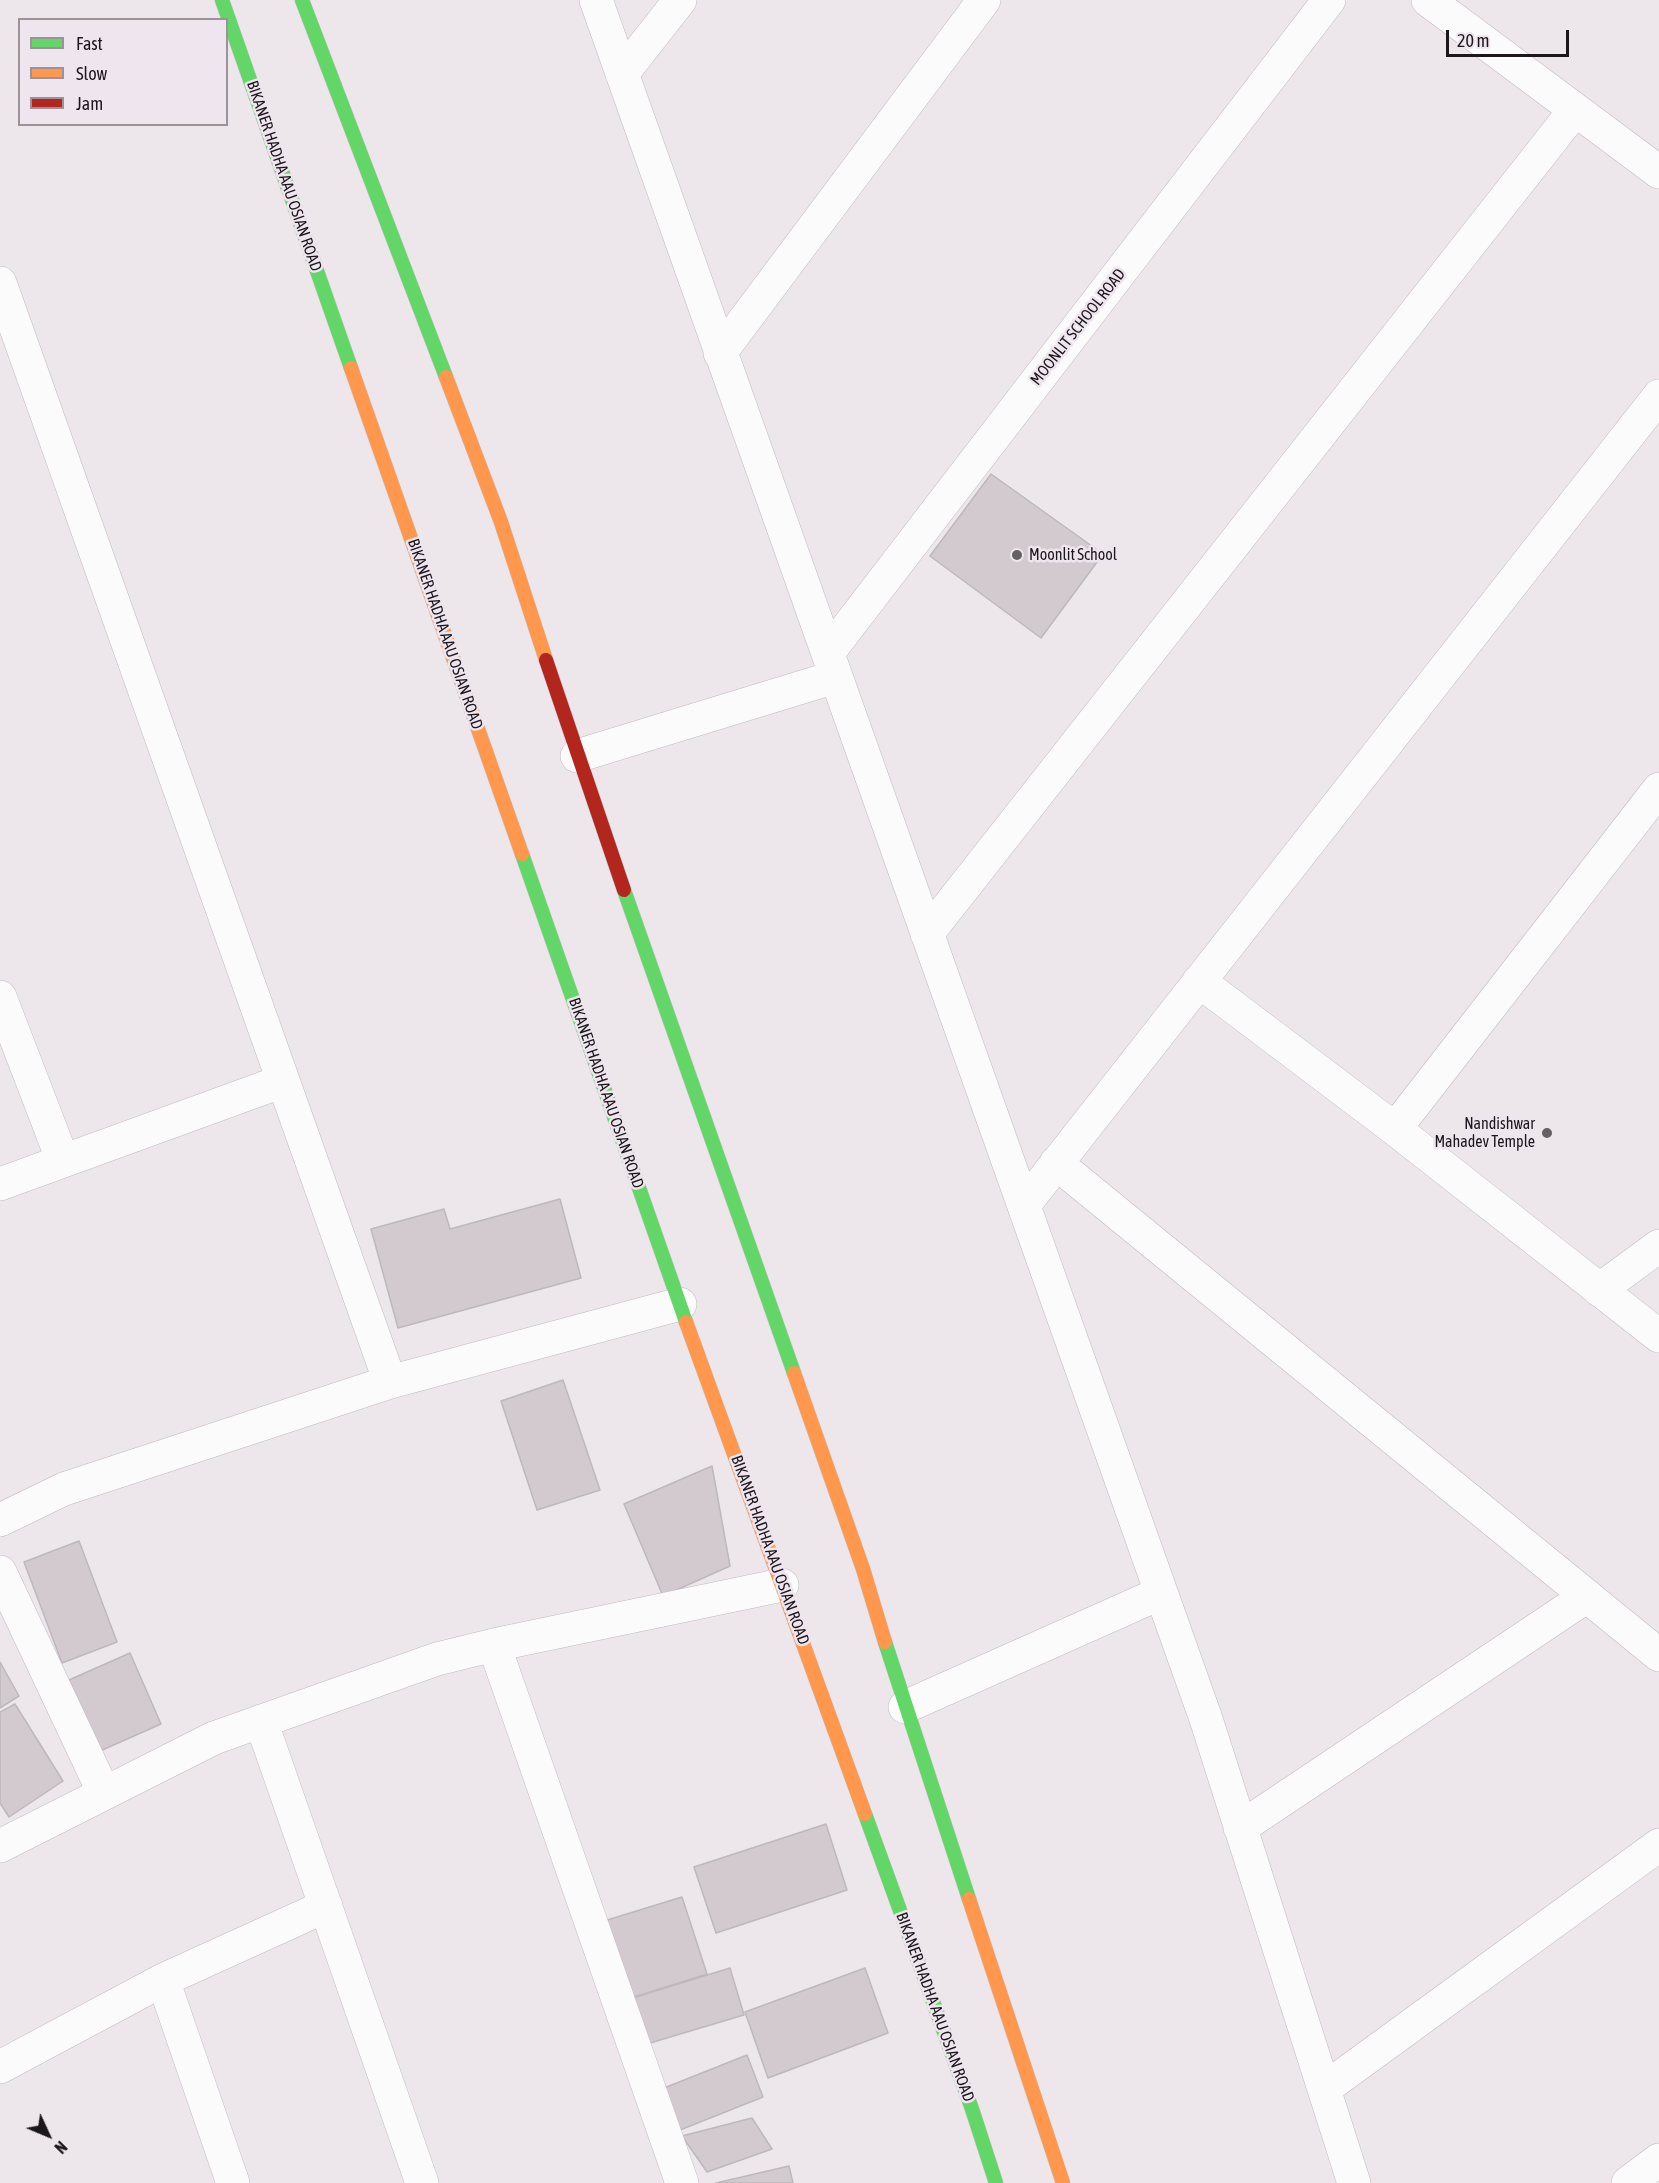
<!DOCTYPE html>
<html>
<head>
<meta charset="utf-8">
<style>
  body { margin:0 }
  #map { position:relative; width:1659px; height:2183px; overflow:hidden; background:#ede7ec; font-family:"Asap Condensed",sans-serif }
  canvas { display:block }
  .legend { position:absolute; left:18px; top:18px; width:210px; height:108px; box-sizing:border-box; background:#efe5ee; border:2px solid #9a939a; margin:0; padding:8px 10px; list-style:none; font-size:18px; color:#1b171b }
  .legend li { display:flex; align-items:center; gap:12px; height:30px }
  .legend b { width:30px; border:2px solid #9a939a }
  .north { position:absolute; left:18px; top:2105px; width:60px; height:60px; -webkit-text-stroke:4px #efe5ee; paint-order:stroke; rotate:134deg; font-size:16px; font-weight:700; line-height:24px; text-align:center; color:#1b171b }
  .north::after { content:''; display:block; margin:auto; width:21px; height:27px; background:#1b171b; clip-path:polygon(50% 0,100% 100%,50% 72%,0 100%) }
  .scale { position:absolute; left:1446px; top:30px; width:123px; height:27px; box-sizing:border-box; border:3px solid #1b171b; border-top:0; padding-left:8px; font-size:18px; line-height:21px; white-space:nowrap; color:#1b171b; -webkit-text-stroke:4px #efe5ee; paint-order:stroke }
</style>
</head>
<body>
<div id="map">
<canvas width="1659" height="2183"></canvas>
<ul class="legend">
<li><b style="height:8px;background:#63d668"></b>Fast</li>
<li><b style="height:8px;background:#ff974d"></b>Slow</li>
<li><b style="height:8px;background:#b3261e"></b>Jam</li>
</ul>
<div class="north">N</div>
<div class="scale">20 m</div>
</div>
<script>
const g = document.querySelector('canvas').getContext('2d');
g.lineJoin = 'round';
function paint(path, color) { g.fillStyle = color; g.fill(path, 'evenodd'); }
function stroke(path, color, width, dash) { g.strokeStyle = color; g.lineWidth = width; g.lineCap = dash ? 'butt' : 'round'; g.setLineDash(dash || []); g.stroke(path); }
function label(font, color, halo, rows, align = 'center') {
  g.font = font + ' "Asap Condensed",sans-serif'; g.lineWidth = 5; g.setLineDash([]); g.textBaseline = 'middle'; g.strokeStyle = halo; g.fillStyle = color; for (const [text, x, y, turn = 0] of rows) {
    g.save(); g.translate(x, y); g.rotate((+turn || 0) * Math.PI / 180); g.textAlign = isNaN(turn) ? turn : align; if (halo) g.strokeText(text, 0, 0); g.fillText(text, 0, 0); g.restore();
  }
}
const building = new Path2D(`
  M991 474 1103 554 1041 638 930 556Z
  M560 1199 581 1278 398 1328 371 1229 444 1209 450 1229Z
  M563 1380 600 1490 537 1510 501 1401Z
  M712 1466 730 1566 663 1596 624 1504Z
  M79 1541 117 1642 62 1663 24 1562Z
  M130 1653 161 1724 100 1751 69 1680Z
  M0 1662 19 1696 0 1708Z
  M15 1704 63 1781 9 1817 0 1803V1712Z
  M826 1824 847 1890 716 1933 694 1867Z
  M682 1897 707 1974 628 1999 604 1921Z
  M730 1968 744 2015 640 2046 626 2000Z
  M865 1968 888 2033 768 2078 745 2012Z
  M747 2055 763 2097 675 2132 659 2090Z
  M752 2118 772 2149 707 2172 682 2136Z
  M789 2166 793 2183H716Z`);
paint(building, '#d3cacf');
stroke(building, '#bdb8bc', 1.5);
const street = new Path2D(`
  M596 0 1206 1719 1354 2183
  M1428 0 1659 172
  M622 74 680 0
  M0 283 390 1382
  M720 353 984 0
  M828 653 1329 0
  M577 756 835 677
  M927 934 1575 110
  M1199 981 1395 1129 1659 1336
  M0 997 63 1161
  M1395 1129 1659 789
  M1056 1163 1659 1655
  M0 1184 283 1081
  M1024 1205 1659 396
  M1599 1290 1659 1246
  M0 1520 64 1489 390 1382 680 1304
  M0 1572 104 1793
  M494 1645 682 2183
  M905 1707 1161 1593
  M261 1721 422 2183
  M1240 1828 1587 1596
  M0 1846 214 1738 437 1659 494 1645 782 1585
  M163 1980 233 2183
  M0 2067 163 1980 326 1906
  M1324 2089 1659 1845
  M1628 2183 1659 2160`);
const fast = new Path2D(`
  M222 0 351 368
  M302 0 446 377
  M522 854 686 1322
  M624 890 794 1373
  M885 1642 969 1899
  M865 1814 972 2109 996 2183`);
const slow = new Path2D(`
  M351 368 522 854
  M446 377 501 522 546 660
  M686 1322 865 1814
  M794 1373 863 1569 885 1642
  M969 1899 1063 2183`);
const jam = new Path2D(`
  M546 660 624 890`);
stroke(street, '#bfbabe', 34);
stroke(fast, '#c7c3c6', 15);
stroke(slow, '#c7c3c6', 15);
stroke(jam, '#c7c3c6', 15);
stroke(street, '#fcfbfc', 33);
stroke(fast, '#63d668', 14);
stroke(slow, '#ff974d', 14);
stroke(jam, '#b3261e', 14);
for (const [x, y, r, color] of [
  [1017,555,6,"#646064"],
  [1547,1133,6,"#646064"]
]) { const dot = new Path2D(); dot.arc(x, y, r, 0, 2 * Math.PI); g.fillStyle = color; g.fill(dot); stroke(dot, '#efe5ee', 2); }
label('16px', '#1b171b', '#efe5ee', [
  ["BIKANER HADHA AAU OSIAN ROAD",284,176,71],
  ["MOONLIT SCHOOL ROAD",1078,327,-52],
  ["BIKANER HADHA AAU OSIAN ROAD",445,634,71],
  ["BIKANER HADHA AAU OSIAN ROAD",606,1093,71],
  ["BIKANER HADHA AAU OSIAN ROAD",770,1550,70],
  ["BIKANER HADHA AAU OSIAN ROAD",935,2007,70]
]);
label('16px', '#1b171b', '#efe5ee', [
  ["Moonlit School",1029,555],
  ["Nandishwar",1535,1124,"right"],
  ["Mahadev Temple",1535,1142,"right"]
], 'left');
</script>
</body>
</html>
